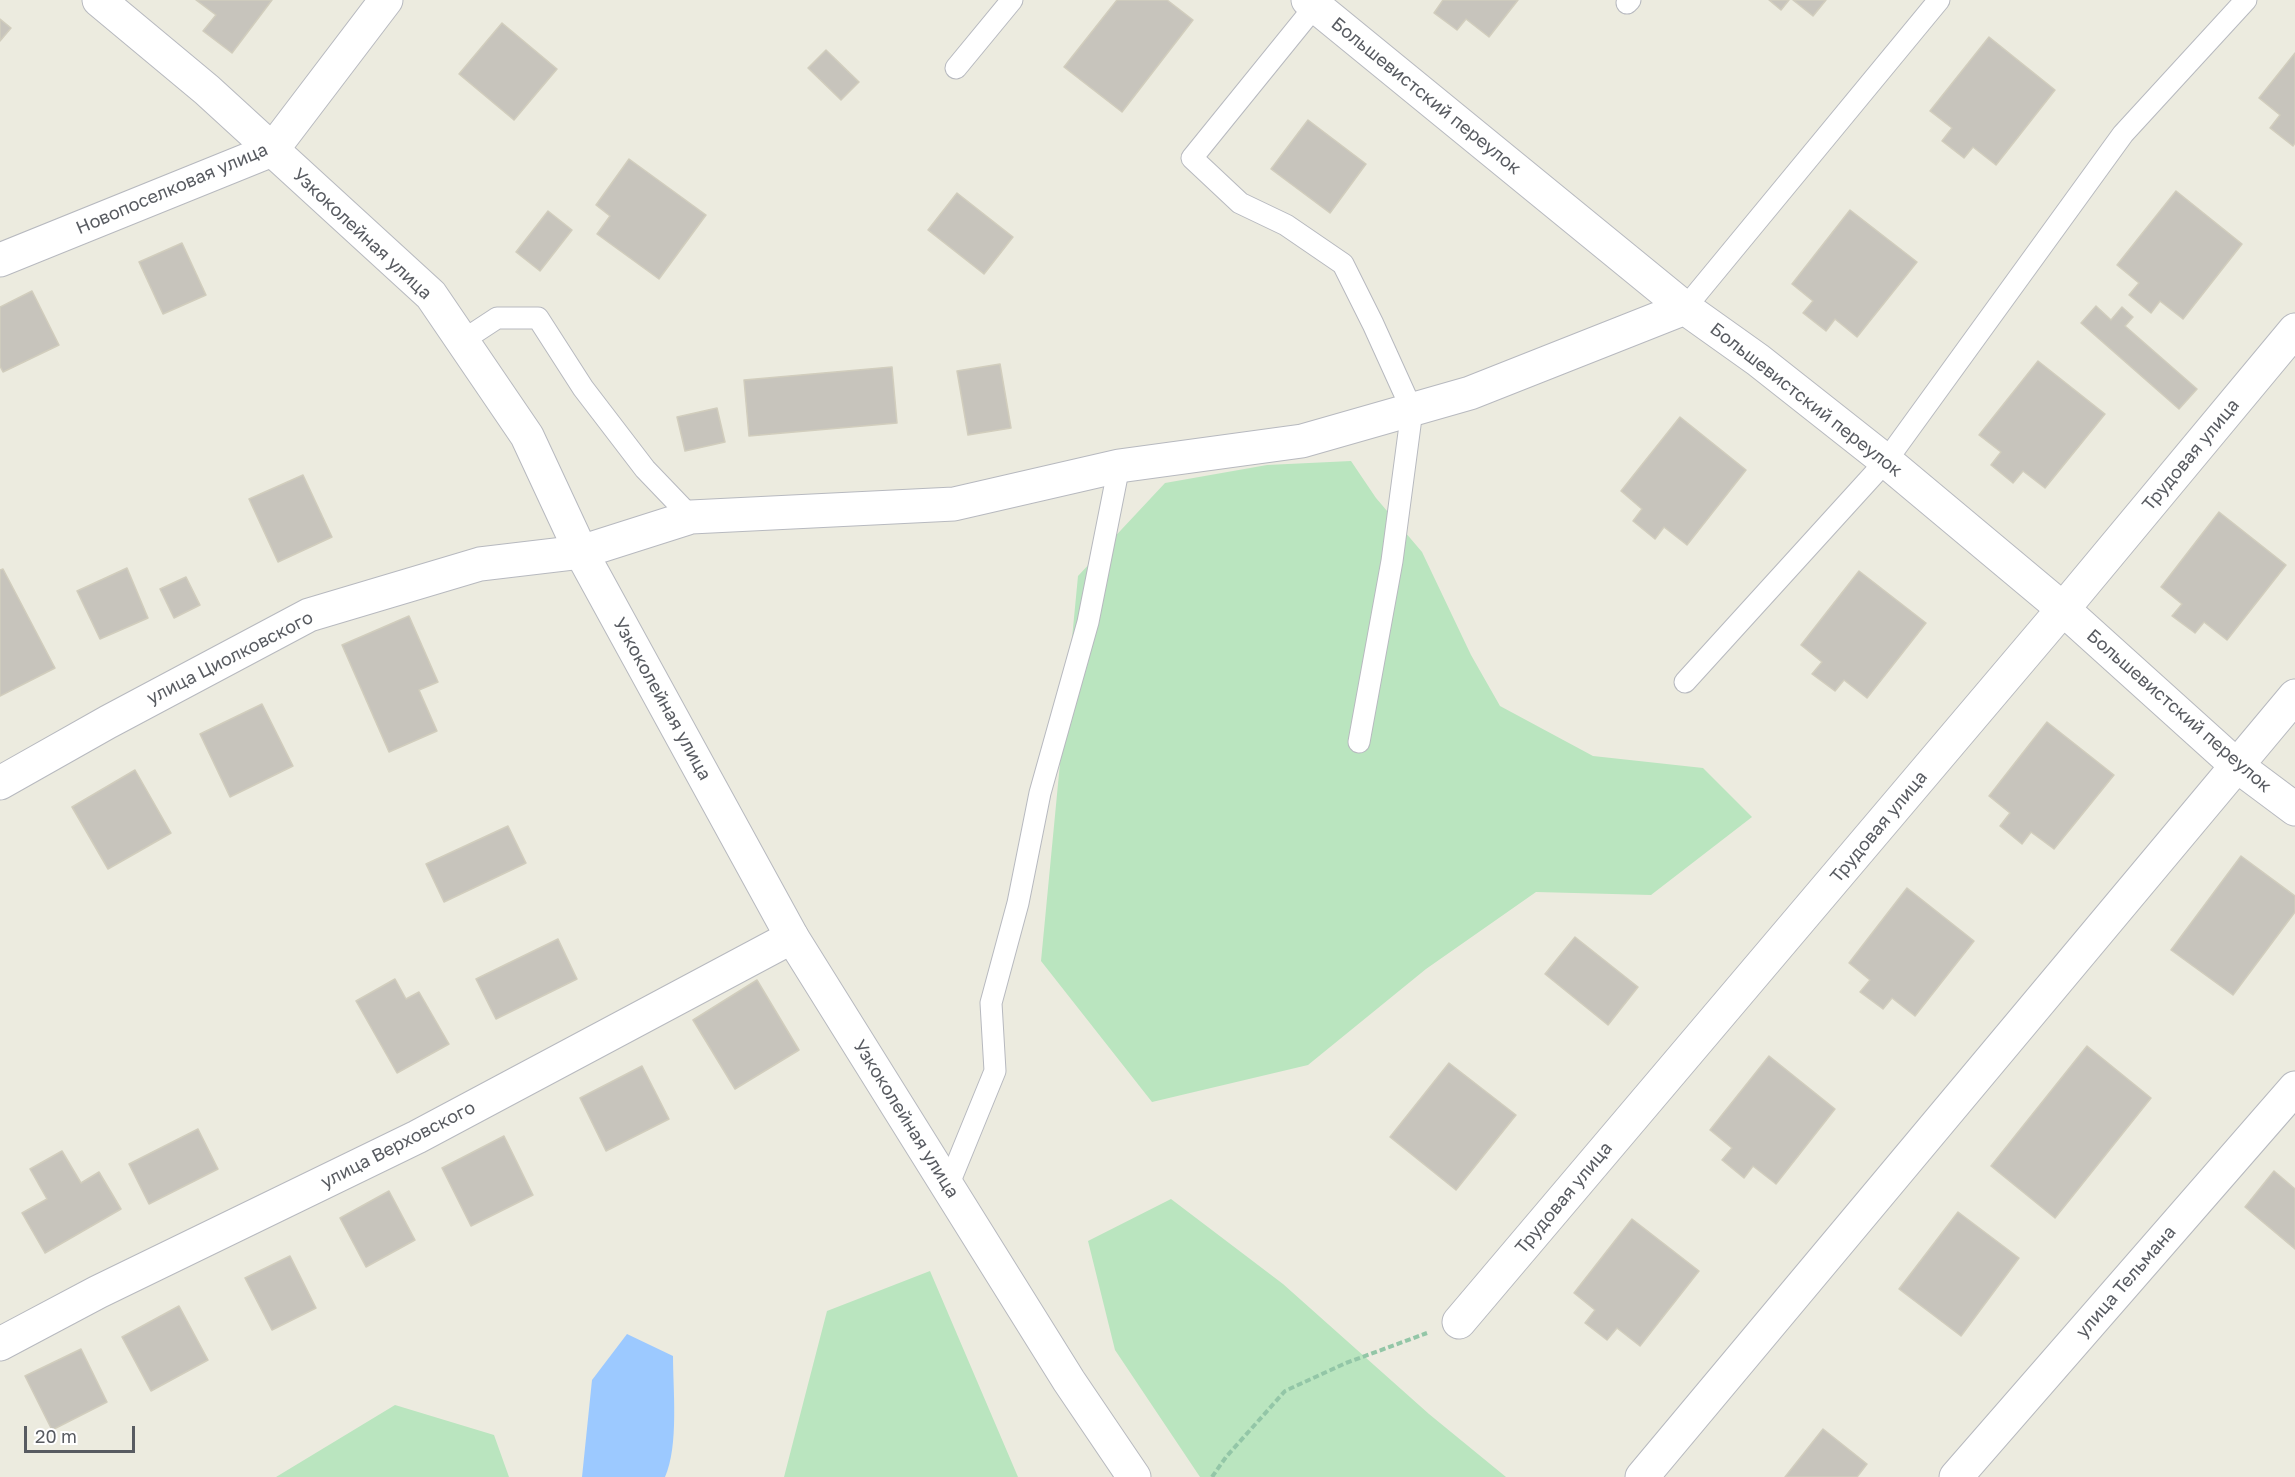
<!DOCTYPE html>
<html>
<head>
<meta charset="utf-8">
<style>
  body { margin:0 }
  #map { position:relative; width:2295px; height:1477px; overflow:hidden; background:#ecebdf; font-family:"Golos Text",sans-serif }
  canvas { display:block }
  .scale { position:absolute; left:24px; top:1426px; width:111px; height:27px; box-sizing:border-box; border:3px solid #585b61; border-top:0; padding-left:8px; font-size:18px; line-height:21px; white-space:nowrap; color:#585b61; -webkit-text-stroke:4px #fff; paint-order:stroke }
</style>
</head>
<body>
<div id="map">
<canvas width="2295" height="1477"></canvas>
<div class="scale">20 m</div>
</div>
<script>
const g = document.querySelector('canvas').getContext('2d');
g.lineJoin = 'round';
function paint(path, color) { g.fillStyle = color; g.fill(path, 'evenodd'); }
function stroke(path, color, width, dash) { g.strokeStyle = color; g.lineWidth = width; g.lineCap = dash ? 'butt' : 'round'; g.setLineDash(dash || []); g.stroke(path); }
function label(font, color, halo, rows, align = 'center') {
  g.font = font + ' "Golos Text",sans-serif'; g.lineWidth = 4.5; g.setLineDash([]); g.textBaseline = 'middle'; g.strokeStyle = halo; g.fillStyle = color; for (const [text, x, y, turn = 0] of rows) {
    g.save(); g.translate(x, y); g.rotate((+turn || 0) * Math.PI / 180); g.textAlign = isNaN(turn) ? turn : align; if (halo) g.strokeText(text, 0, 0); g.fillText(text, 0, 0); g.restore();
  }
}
paint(new Path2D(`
  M1351 461 1376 498 1422 552 1471 655 1500 706 1593 756 1703 768 1752 817 1651 895 1536 892 1426 969 1308 1065 1152 1102 1041 961 1078 576 1165 483 1267 465Z
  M1171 1199 1283 1284 1429 1414 1506 1477H1200L1115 1350 1088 1241Z
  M930 1271 1018 1477H784L827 1311Z
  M395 1405 494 1435 509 1477H276Z`), '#bae5bf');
paint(new Path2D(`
  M627 1334 673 1356C673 1390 679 1446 665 1477H582L592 1380Z`), '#9cc9ff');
const building = new Path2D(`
  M196 0H272L232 53 203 31 216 15Z
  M1117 0H1167L1193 20 1122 112 1064 67Z
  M1443 0H1518L1489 37 1466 19 1457 30 1434 13Z
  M1769 0H1789L1781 10Z
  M1793 0H1826L1813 16Z
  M0 19 11 28 0 41Z
  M502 23 557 69 514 120 459 74Z
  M1989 37 2055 90 1996 165 1973 147 1964 158 1942 141 1952 128 1930 111Z
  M826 50 859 82 841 100 808 68Z
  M2295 53V143L2293 146 2270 128 2280 115 2259 98Z
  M1308 120 1366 164 1330 213 1271 169Z
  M629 159 706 215 659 279 597 234 610 216 596 205Z
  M2176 191 2242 244 2183 319 2160 301 2151 313 2129 295 2139 283 2117 265Z
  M957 193 1013 237 984 274 928 230Z
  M1850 210 1917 262 1857 337 1835 319 1826 331 1803 313 1813 301 1792 284Z
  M548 211 572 230 540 271 516 252Z
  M182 243 206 295 163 314 139 262Z
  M32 291 59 345 3 372 0 366V307Z
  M2096 306 2111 320 2122 307 2133 317 2125 326 2197 389 2179 409 2081 323Z
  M2038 361 2105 414 2045 488 2023 471 2013 483 1991 465 2001 452 1979 435Z
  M1000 364 1011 428 968 435 957 371Z
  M892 367 897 423 749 436 744 380Z
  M717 408 725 442 685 451 677 417Z
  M1680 417 1746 470 1687 545 1664 527 1655 539 1633 521 1642 509 1621 491Z
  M303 475 332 537 278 562 249 499Z
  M2219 512 2286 565 2227 640 2204 622 2195 633 2172 616 2182 604 2161 587Z
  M127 568 148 618 100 639 77 591Z
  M3 569 55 668 0 696V570Z
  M1859 571 1926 623 1867 698 1844 680 1835 691 1812 674 1822 662 1801 645Z
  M186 577 200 605 174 618 160 589Z
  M409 616 438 682 419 690 437 731 389 752 342 645Z
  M262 704 293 766 230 797 200 734Z
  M2047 722 2114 775 2054 849 2031 832 2022 844 2000 826 2010 813 1989 796Z
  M135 770 171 833 108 869 72 807Z
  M508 826 526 863 444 902 426 864Z
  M2241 856 2295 896V912L2233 995 2171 950Z
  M1907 888 1974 941 1915 1016 1892 998 1883 1009 1860 992 1870 980 1849 963Z
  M1575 937 1638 987 1608 1025 1545 974Z
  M558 939 577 979 496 1019 476 979Z
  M395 979 406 999 419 992 449 1044 397 1073 356 1001Z
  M757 980 799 1050 735 1089 693 1020Z
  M2087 1046 2151 1098 2055 1218 1991 1166Z
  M1769 1056 1835 1109 1776 1184 1753 1166 1744 1178 1722 1160 1732 1148 1710 1130Z
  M1449 1063 1516 1115 1456 1190 1390 1137Z
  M642 1066 669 1119 606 1151 580 1098Z
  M198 1129 218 1169 149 1204 129 1164Z
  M504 1136 533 1195 471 1226 442 1168Z
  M62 1151 81 1183 99 1172 121 1209 45 1253 22 1213 47 1199 30 1169Z
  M2274 1171 2295 1189V1249L2245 1207Z
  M389 1191 415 1240 366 1267 340 1218Z
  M1958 1212 2019 1258 1961 1336 1899 1289Z
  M1632 1219 1699 1271 1640 1346 1617 1328 1607 1340 1585 1323 1595 1310 1574 1293Z
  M290 1256 316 1308 272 1330 245 1278Z
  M179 1306 208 1360 151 1391 122 1337Z
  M81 1349 107 1402 52 1430 25 1376Z
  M1823 1429 1867 1464 1857 1477H1785Z`);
paint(building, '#c7c4bc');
stroke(building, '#d1cdbd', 1.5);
const service = new Path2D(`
  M1320 0 1192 158 1240 203 1286 225 1343 264 1373 324 1412 410 1392 561 1359 742
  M1627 3 1630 0
  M956 68 1012 0
  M1685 308 1939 0
  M462 341 497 318H538L583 388 645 469 691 517
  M1685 682 1886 461 2123 134 2246 0
  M948 1186 995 1071 991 1003 1018 903 1040 793 1088 622 1119 466`);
const minor = new Path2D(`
  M1308 0 1685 308 1758 360 1886 461 2063 609 2236 765 2295 809
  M0 260 272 150 386 0
  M0 783 108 722 309 615 480 564 581 552 691 517 954 504 1119 466 1302 441 1470 393 1685 308
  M1459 1322 2063 609 2295 330
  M0 1344 98 1292 417 1137 792 937
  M1642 1477 2295 696
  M1956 1477 2295 1088`);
const tertiary = new Path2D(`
  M99 0 207 90 431 295 527 436 581 552 792 937 1069 1381 1134 1477`);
stroke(service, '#b7b9bf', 23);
stroke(minor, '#b7b9bf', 35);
stroke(tertiary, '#b7b9bf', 35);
stroke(new Path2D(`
  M1212 1477 1226 1457 1285 1391 1346 1363 1427 1333`), '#93c6a7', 4, [6, 3]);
stroke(service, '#fff', 21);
stroke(minor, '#fff', 33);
stroke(tertiary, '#fff', 33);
label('18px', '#585b61', '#fff', [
  ["Большевистский переулок",1426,96,39],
  ["Новопоселковая улица",172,189,-23],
  ["Узкоколейная улица",362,234,43],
  ["Большевистский переулок",1806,400,38],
  ["Трудовая улица",2191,455,-50],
  ["улица Циолковского",230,658,-27],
  ["Узкоколейная улица",662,699,61],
  ["Большевистский переулок",2179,711,41],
  ["Трудовая улица",1879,827,-50],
  ["Узкоколейная улица",906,1119,58],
  ["улица Верховского",398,1145,-27],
  ["Трудовая улица",1564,1198,-50],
  ["улица Тельмана",2126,1282,-49]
]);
</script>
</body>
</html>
